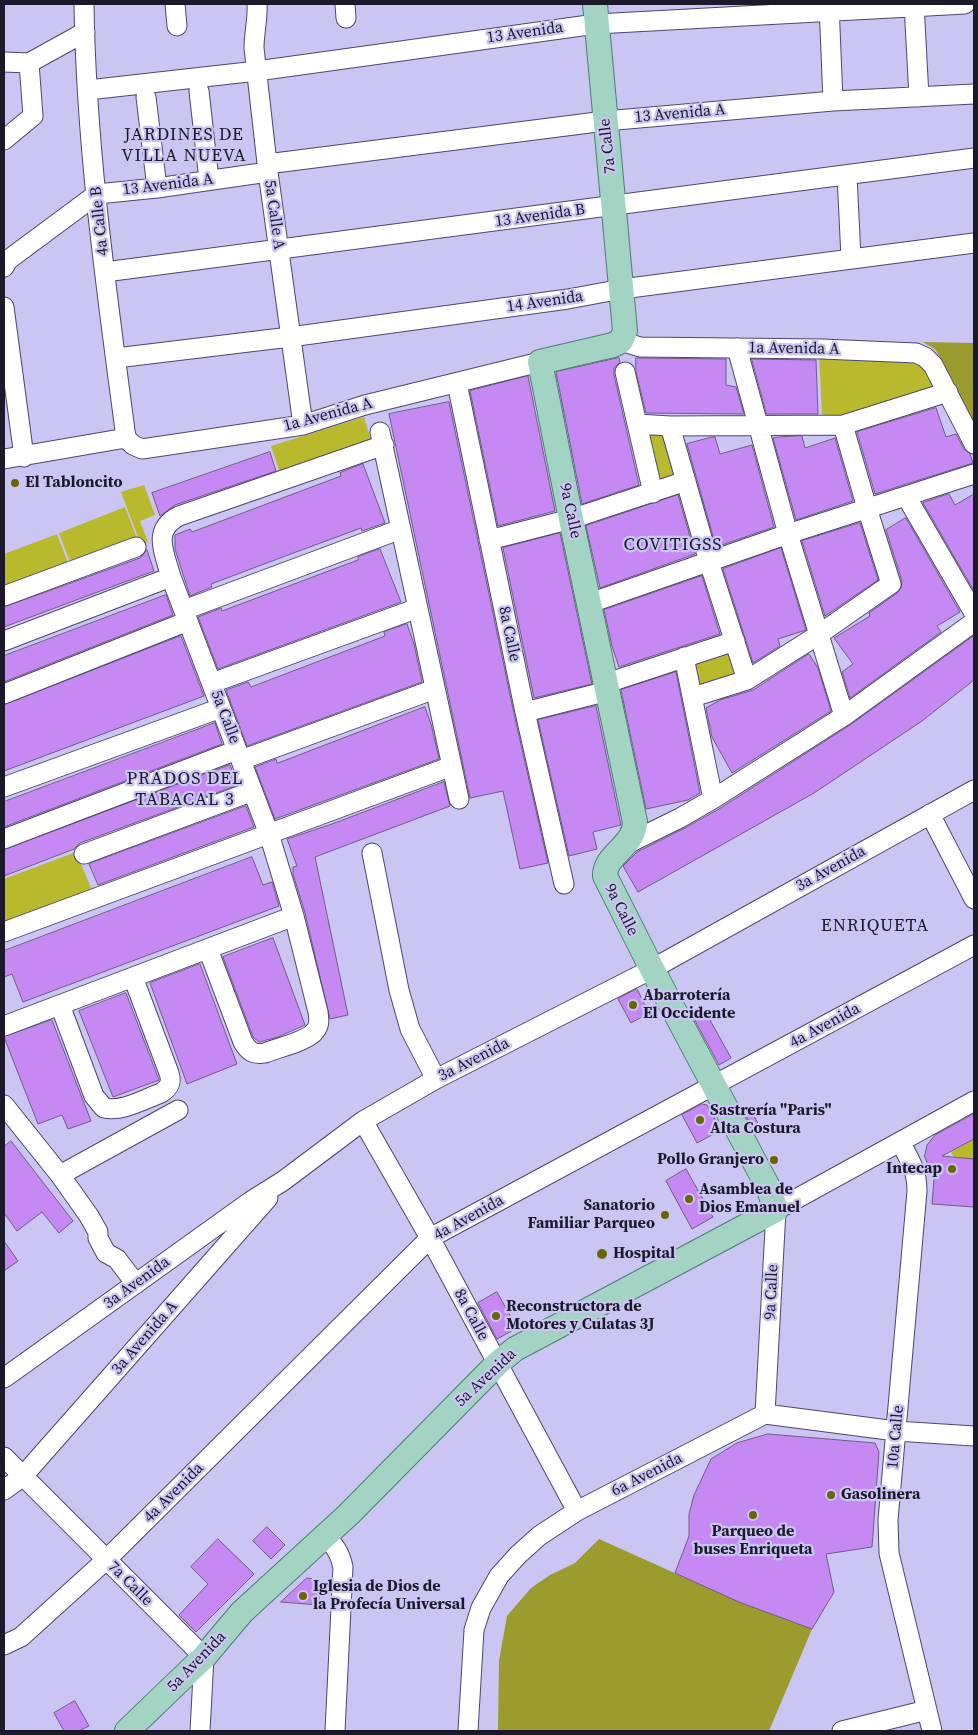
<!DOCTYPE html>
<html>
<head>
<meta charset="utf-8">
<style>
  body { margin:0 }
  #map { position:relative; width:978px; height:1735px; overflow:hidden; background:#cac5f3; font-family:"Source Serif 4",serif }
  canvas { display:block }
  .frame { position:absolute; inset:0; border:5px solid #1c1a2a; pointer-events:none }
</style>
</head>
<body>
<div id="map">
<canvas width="978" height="1735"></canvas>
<div class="frame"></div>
</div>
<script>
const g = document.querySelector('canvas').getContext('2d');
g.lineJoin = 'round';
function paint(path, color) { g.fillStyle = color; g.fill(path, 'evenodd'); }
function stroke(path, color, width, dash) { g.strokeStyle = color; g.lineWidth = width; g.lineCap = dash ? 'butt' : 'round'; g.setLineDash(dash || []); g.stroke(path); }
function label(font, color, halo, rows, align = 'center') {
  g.font = font + ' "Source Serif 4",serif'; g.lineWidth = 4.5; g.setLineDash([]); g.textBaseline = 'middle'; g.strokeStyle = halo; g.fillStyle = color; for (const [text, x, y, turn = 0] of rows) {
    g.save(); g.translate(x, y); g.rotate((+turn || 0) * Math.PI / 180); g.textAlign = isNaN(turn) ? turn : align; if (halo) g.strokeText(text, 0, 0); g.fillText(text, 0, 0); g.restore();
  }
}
paint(new Path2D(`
  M819 355 921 364 938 391 841 419 822 414Z
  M364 417 371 440 280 473 271 446Z
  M645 432 664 433 676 476 656 483Z
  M144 485 155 515 140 521 148 542 141 545 121 492Z
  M125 507 138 541 72 567 59 533Z
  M57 534 70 568 4 594V554Z
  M730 649 738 676 699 687 691 661Z
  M76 852 94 895 4 926V879Z
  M974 1139V1159H968L958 1165 951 1152Z`), '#b9b92e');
paint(new Path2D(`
  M923 342 974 343V425L942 368 940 357 935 349Z
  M599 1539 739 1602 812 1629 769 1731H498L499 1661 507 1616 531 1588 550 1575 575 1563Z`), '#9b9b2e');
const building = new Path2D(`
  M619 358 620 362 614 368V375L639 485 582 504 556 372Z
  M636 358 726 359V385L736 387 744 414 646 413 636 372Z
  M752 359 816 360 818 414H767Z
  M528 376 555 511 498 526 470 391Z
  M449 402 514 714 548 863 520 869 503 791 470 798 389 414Z
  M936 408 946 437 956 434 964 449 970 454 973 463 875 494 857 432Z
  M802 436 805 448 835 438 853 501 796 520 773 438 779 437Z
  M712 437H715L720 454 752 445 774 527 716 547 687 444Z
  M270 452 276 471 175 505 160 516 152 493Z
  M363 464 385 523 362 531 361 528 288 555 211 584 212 587 190 596 175 549V535L190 529 192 532 341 476 340 473Z
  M949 494 955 505 974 494V591L923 503Z
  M678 495 695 554 600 588 586 526Z
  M906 518 960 612 937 626 941 632 850 698 842 672 853 664 834 638 870 616 869 613 897 593 901 588 902 581 886 530Z
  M860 523 878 580 825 616 802 541Z
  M560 533 592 684 534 698 503 548Z
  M781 548 806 630 778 639 780 646 753 663 723 569Z
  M380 549 401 602 218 669 198 617 221 608 222 611 358 560V557Z
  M147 550 154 571 4 627V607L140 558Z
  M702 576 720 634 619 667 612 646 604 610Z
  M166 595 173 615 4 682V656Z
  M407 624 414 644 422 682 247 746 226 690 248 682 251 687 385 636 384 632Z
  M181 636 204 696 4 771V705Z
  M974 636V680L922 721 814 793 638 892 623 866 637 852 685 828 719 809 850 725Z
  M809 654 818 668 831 711 732 773 712 737 706 708 720 700 753 690Z
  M676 672 700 793 688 800 646 809 621 690Z
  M596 706 621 825 593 832 597 849 569 856 538 720Z
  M425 707 431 724 439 759 275 819 255 767 276 759 277 763Z
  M215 723 222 744 4 827V802Z
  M230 765 238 785 80 843 74 849 4 876V850Z
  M444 782 450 806 315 857 348 1015 330 1019 305 913 293 874V867L297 866 287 839 332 824Z
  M246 806 254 827 98 885 89 864Z
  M252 857 263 885 272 882 279 906 23 1002 12 974 4 977V951Z
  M273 938 305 1025 278 1037 259 1042 253 1037 223 957Z
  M200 964 237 1064 187 1084 150 983Z
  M637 989 649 1013 631 1023 618 999Z
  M126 993 159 1080 113 1097 79 1011Z
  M705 1011 731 1058 719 1065 693 1017Z
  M52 1020 91 1121 68 1129 62 1115 38 1124 4 1037Z
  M702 1104 707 1105 721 1130 697 1143 682 1115Z
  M752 1112 762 1131 755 1134 746 1116Z
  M974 1114V1139L942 1156 974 1159V1207L932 1204 934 1179 924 1155H925L927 1145 935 1135Z
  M11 1141 73 1221 59 1233 42 1212 17 1231 4 1213V1147Z
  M686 1169 713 1217 692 1229 666 1181Z
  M4 1241 18 1261 4 1271Z
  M497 1292 517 1328 497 1339 478 1303Z
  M768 1434 875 1443 879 1452 872 1547 826 1554 834 1592 812 1629 739 1602 675 1573 689 1536V1514L694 1495 711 1459 737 1443Z
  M267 1527 285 1545 271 1559 253 1541Z
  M218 1539 254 1574 196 1632 179 1615 208 1584 191 1567Z
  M307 1578 315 1579 319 1585V1605L281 1602Z
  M75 1701 89 1726 79 1731H64L54 1713Z`);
paint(building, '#c689f3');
stroke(building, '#715c82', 1);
const minor = new Path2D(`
  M84 4C86 149 107 294 126 438
  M175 4 177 26
  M257 4C258 19 254 33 254 48L268 172 303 425
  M345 4 346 18
  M829 4 833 101
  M914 4 919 97
  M4 62 29 63 85 32
  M88 90 257 71 596 24 965 4
  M199 91 209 180
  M146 97 157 188
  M4 140 33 116 29 63
  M267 164 605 121 833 101 974 94
  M847 175 851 258
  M4 267 8 260 97 194 157 188 268 172
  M105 272 974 158
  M4 307 24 457
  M621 341 640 347 822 349 916 353 925 357 933 365 974 444
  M737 348 788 534 844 716
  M116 358 290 337 568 299 622 289 974 243
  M625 372 653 493
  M457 383 525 712 564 884
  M637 424 670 426 843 425 948 392
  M670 426 709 562 747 680
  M380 432 459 799
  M4 459 126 438 133 445 142 449 303 425 365 405 540 362
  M906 496 974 613
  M489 540 571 519 686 481
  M4 596 136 547
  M590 603 788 534 974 474
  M184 610 401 529
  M4 641 171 577
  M684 657 713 799
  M212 683 418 608
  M607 683 735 641
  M4 694 188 621
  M693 697 747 680 818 635 891 584 867 508 843 425
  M525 712 608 691
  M241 760 435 689
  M4 787 221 708
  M930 814 974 899
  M4 839 237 750
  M625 845 680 818 713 799 844 716 974 622
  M372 853 399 990 410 1029 436 1079
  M84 854 253 791
  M4 932 452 766
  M208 949 243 1042C249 1052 254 1055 265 1053 277 1048 308 1041 315 1031 320 1025 319 1019 318 1012L294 916 269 834 171 577C165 554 151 530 179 516L384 445
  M60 1005 94 1096 104 1108C123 1112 144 1099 161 1093 170 1087 172 1082 169 1073L133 977
  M4 1026 294 916
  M4 1105 60 1175 89 1216 98 1232V1238L106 1253 117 1259 136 1284
  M363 1121 430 1238 577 1511
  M900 1142C910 1160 917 1170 917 1191L888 1520 889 1553 932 1731
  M60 1175 178 1110
  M4 1378 251 1201 283 1181 363 1121 436 1079 652 969 974 790
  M765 1414 776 1210 974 1101
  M4 1457 204 1657 200 1731
  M4 1490 23 1476 268 1198
  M325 1536C335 1546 340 1553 343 1567L335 1731
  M4 1645 21 1637 106 1560 430 1238 974 945
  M468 1731 474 1630 481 1608 499 1576 518 1555 539 1536 577 1511 765 1414 896 1431 974 1436
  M842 1731 927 1710`);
const major = new Path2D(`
  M127 1731 204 1657 242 1612 349 1514 498 1363 515 1349 776 1210 768 1187 652 969 605 876C604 855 635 846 635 822L571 519 540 362 613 345 621 341 625 331 595 4`);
stroke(minor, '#4c476e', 21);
stroke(major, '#4c7f73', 26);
stroke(minor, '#fff', 19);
stroke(major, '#a3d3c3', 24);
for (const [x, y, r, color] of [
  [15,483,5,"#676600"],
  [633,1005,5,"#676600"],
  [700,1120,5,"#676600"],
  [774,1160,5,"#676600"],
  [952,1169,5,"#676600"],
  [689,1199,5,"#676600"],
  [665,1215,5,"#676600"],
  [602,1254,6,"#676600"],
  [496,1316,5,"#676600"],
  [831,1495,5,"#676600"],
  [753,1515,5,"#676600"],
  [303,1596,5,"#676600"]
]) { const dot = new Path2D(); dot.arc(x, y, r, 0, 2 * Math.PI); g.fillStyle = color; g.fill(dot); stroke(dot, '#cac5f3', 2); }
label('16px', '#1c1a2a', '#cac5f3', [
  ["13 Avenida",525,33,-8],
  ["13 Avenida A",680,114,-5],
  ["7a Calle",608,146,-96],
  ["13 Avenida A",168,185,-7],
  ["5a Calle A",274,215,82],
  ["13 Avenida B",540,216,-8],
  ["4a Calle B",100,221,-96],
  ["14 Avenida",545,302,-8],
  ["1a Avenida A",794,349,1],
  ["1a Avenida A",328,415,-15],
  ["9a Calle",570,511,78],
  ["8a Calle",509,634,78],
  ["5a Calle",225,717,69],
  ["3a Avenida",831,869,-29],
  ["9a Calle",621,910,63],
  ["4a Avenida",825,1026,-28],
  ["3a Avenida",474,1060,-27],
  ["4a Avenida",469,1218,-29],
  ["3a Avenida",137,1283,-36],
  ["9a Calle",772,1292,-87],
  ["8a Calle",471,1315,62],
  ["3a Avenida A",145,1338,-49],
  ["5a Avenida",486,1378,-43],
  ["10a Calle",896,1437,-85],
  ["6a Avenida",647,1475,-27],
  ["4a Avenida",174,1493,-45],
  ["7a Calle",130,1584,45],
  ["5a Avenida",197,1662,-46]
]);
label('bold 16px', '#1c1a2a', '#cac5f3', [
  ["El Tabloncito",25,483],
  ["Abarrotería",643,996],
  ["El Occidente",643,1014],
  ["Sastrería \"Paris\"",710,1111],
  ["Alta Costura",710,1129],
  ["Pollo Granjero",764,1160,"right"],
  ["Intecap",942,1169,"right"],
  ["Asamblea de",699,1190],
  ["Dios Emanuel",699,1208],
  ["Sanatorio",655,1206,"right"],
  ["Familiar Parqueo",655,1224,"right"],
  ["Hospital",613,1254],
  ["Reconstructora de",506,1307],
  ["Motores y Culatas 3J",506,1325],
  ["Gasolinera",841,1495],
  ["Parqueo de",753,1532,"center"],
  ["buses Enriqueta",753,1550,"center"],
  ["Iglesia de Dios de",313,1587],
  ["la Profecía Universal",313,1605]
], 'left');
g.letterSpacing = '1px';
label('18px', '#1c1a2a', '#cac5f3', [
  ["JARDINES DE",184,135],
  ["VILLA NUEVA",184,156],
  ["COVITIGSS",673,545],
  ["PRADOS DEL",185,779],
  ["TABACAL 3",185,800],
  ["ENRIQUETA",875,926]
]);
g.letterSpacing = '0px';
</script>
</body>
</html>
